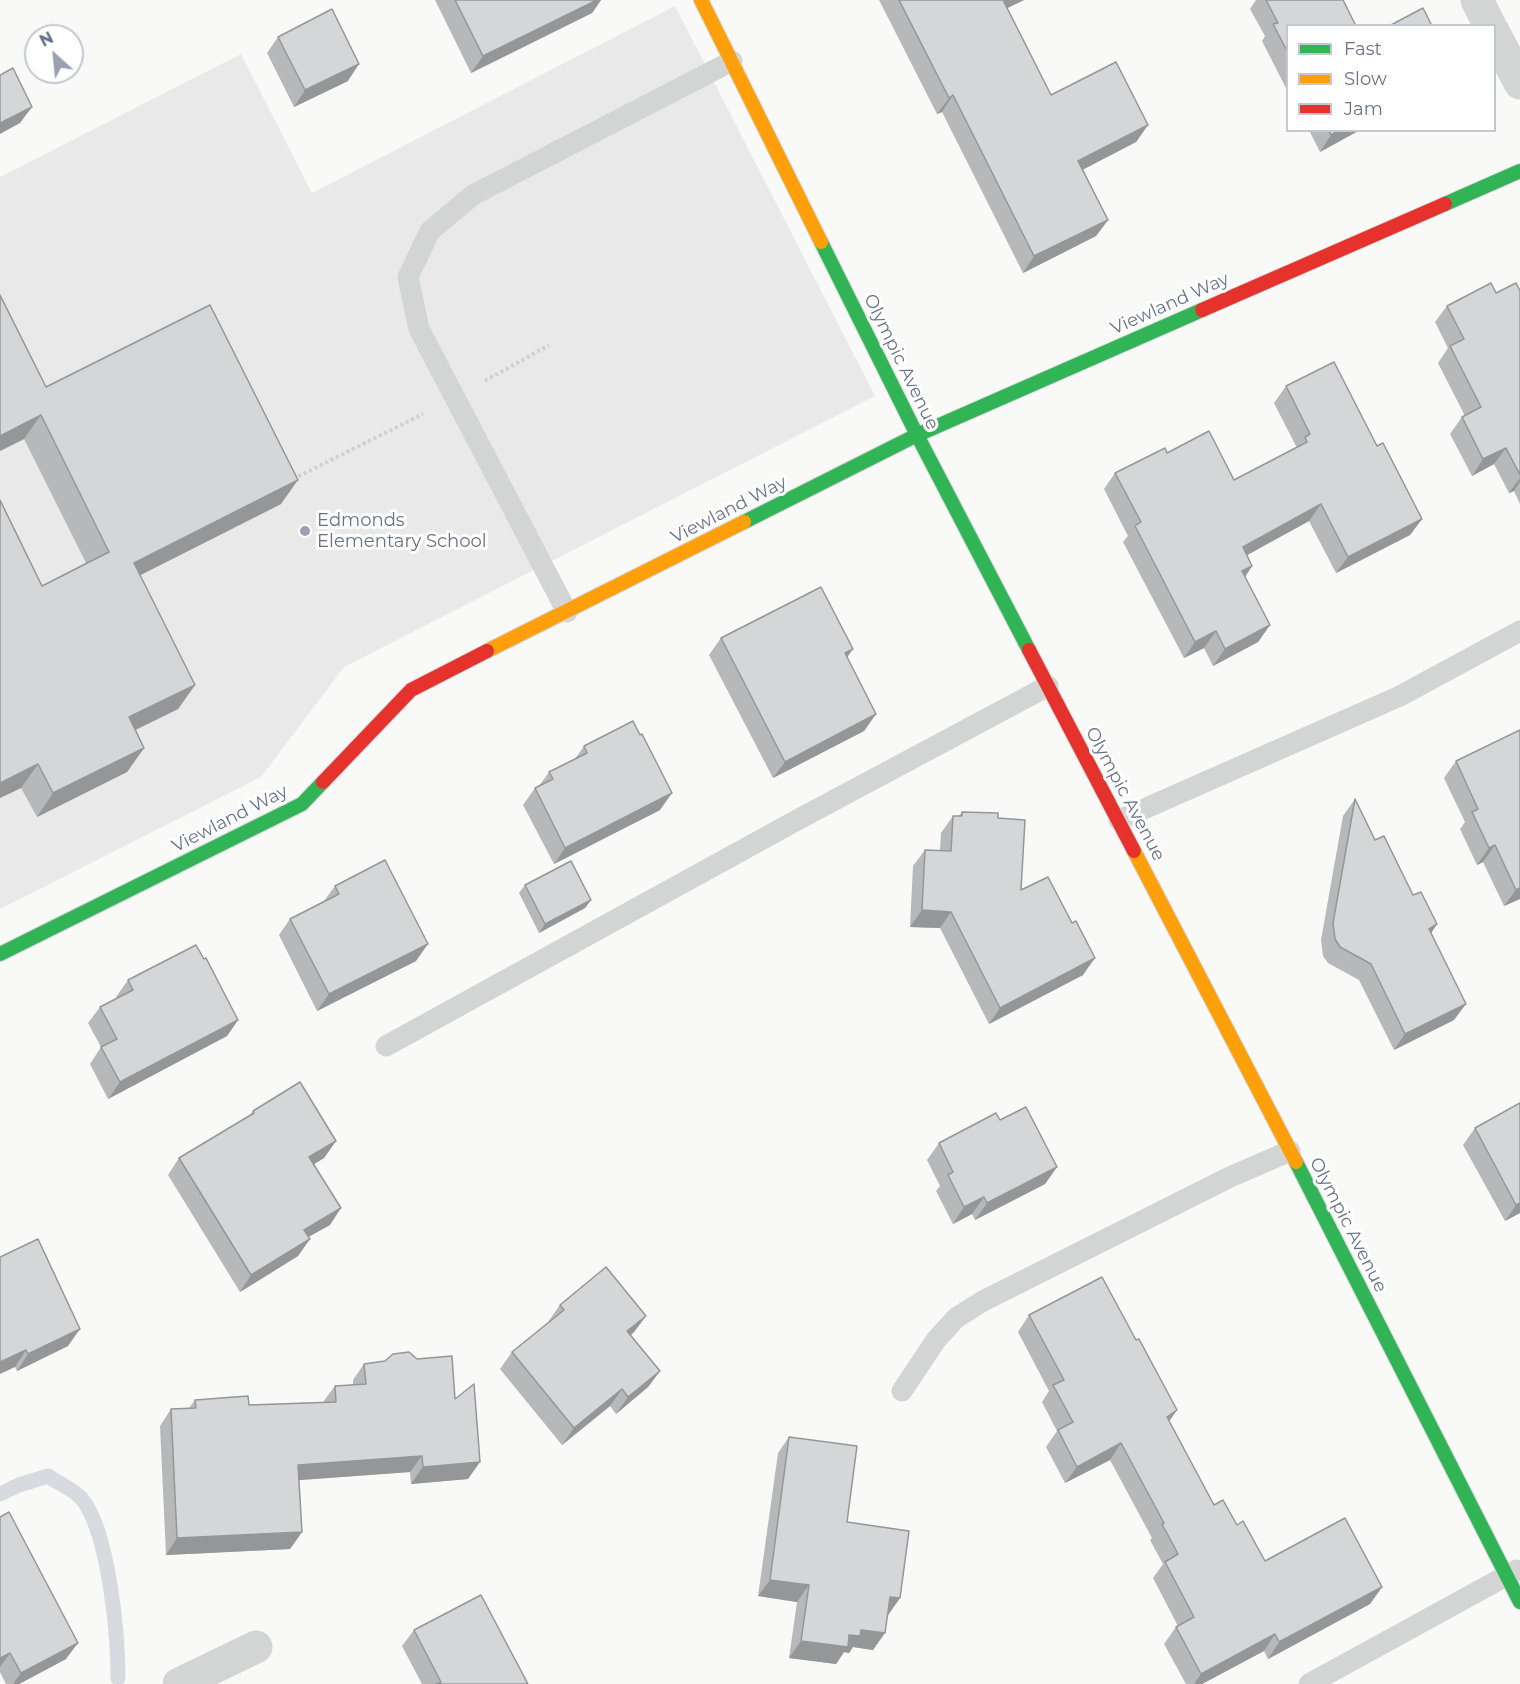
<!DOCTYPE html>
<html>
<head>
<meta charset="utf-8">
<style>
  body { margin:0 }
  #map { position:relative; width:1520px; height:1684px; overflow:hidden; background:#f9f9f8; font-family:Montserrat,sans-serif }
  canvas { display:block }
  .legend { position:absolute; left:1286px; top:24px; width:210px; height:108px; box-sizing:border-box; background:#fff; border:2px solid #c3c7d0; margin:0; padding:8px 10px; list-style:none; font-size:18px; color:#687289 }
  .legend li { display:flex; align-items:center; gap:12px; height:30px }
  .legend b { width:30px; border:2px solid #c3c7d0 }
  .north { position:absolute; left:24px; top:24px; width:60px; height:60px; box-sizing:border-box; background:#fff; border:2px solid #c3c7d0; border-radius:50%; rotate:333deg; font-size:16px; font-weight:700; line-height:24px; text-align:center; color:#687289 }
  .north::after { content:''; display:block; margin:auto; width:21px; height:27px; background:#9ba1b0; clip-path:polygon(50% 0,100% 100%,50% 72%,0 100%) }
</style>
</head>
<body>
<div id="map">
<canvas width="1520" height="1684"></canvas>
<ul class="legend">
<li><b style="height:8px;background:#30b455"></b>Fast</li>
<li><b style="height:8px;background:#ff9f0a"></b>Slow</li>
<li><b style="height:8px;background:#e5322d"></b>Jam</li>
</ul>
<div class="north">N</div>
</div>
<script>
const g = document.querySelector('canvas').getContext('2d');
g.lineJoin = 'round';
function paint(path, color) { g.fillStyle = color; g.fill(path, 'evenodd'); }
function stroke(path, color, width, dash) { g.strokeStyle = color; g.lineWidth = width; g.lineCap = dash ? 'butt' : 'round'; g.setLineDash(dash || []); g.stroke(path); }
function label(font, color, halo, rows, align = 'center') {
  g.font = font + ' Montserrat,sans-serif'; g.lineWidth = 6; g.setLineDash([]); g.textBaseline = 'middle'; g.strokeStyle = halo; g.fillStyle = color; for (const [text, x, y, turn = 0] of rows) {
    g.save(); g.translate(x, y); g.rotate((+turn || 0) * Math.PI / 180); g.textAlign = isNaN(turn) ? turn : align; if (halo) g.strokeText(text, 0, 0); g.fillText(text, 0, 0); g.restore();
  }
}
paint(new Path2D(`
  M675 6 875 396 344 667 261 777 0 909V177L241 54 312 193Z`), '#e9e9ea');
stroke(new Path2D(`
  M0 1494 19 1485 48 1476C58 1483 75 1490 82 1499 109 1533 118 1635 118 1678`), '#d7dbe0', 15);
const fast = new Path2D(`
  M1445 204 1520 171
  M821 242 917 435 1029 650
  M744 522 917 435 1202 310
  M0 954 302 804 323 782
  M1296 1162 1520 1602`);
const slow = new Path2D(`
  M701 0 821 242
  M487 651 744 522
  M1134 851 1296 1162`);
const jam = new Path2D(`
  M1202 310 1445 204
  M1029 650 1134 851
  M323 782 411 690 487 651`);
stroke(fast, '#d5d6d8', 16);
stroke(slow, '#d5d6d8', 16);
stroke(jam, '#d5d6d8', 16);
stroke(new Path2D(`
  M485 381 549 345
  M293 479 423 414`), '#d0d0d1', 4, [3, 3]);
stroke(new Path2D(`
  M567 612 419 329 408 277 430 231 473 195 732 61
  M1119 820 1400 696 1520 631
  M386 1046 799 819 1048 686
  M902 1391 936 1340 956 1318 983 1301 1230 1177 1290 1151
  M1309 1684 1517 1570`), '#d3d4d4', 21);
stroke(new Path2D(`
  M1477 0 1490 26
  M1494 33 1520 83
  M179 1684 256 1647`), '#d3d4d4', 33);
stroke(fast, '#30b455', 14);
stroke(slow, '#ff9f0a', 14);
stroke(jam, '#e5322d', 14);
paint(new Path2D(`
  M435 0H601L592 13 471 73Z
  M879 0H1024L1007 8 1051 95 1148 125 1136 142 1083 169 1108 220 1096 236 1023 273 942 112 937 114Z
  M1256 0H1343L1287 26V90L1262 41 1265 36 1250 9Z
  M278 37 348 81 294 107 267 53Z
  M1309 130H1360L1320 152Z
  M1520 291V504L1514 491 1509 493 1494 464 1472 476 1450 434 1462 417 1465 416 1438 363 1448 348 1435 322 1447 306 1496 293Z
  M0 295 46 387 281 504 140 575 195 685 178 709 136 730 144 748 127 772 37 817 21 788 0 798V500L42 586 86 563 24 439 0 451Z
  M1286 386 1377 446 1422 519 1410 535 1336 573 1309 521 1247 555 1252 566 1245 577 1270 625 1258 642 1213 666 1204 648 1184 658 1123 542 1128 536 1104 489 1115 473 1167 453 1234 480 1297 448 1274 403Z
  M721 638 876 714 864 731 773 778 709 655Z
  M1520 730V899L1504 906 1483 862 1477 865 1460 829 1465 822 1444 778 1456 761Z
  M584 746 660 810 554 864 523 805 535 788 539 786 549 772 575 759Z
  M1355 799 1375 840 1413 895 1437 924 1431 933 1454 1020 1394 1050 1359 980 1328 963 1323 956 1321 940 1343 816Z
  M962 812 998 818 1021 890 1083 975 989 1024 940 928 910 927 913 866 925 850 940 851 941 833 953 816H959Z
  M525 885 591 900 585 908 539 933 519 893Z
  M335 886 416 961 317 1011 279 935 290 919 324 901Z
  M128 980 238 1020 227 1036 108 1099 90 1064 101 1047 88 1023 100 1007 117 998 116 997Z
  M1520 1103V1213L1505 1221 1463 1145 1475 1128Z
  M253 1111 336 1141 324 1158 314 1164 330 1225 308 1237 310 1239 298 1256 240 1292 168 1175 179 1158 249 1116Z
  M1000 1120 1057 1167 1045 1184 975 1220 972 1214 953 1224 936 1191 940 1186 927 1160 939 1143Z
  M0 1257 68 1346 17 1371 15 1367Z
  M560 1305 646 1316 634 1332 631 1335 660 1371 648 1387 616 1414 610 1406 562 1445 500 1369 512 1352 548 1322Z
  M1029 1315 1136 1340 1177 1410 1169 1421 1214 1505 1237 1525 1265 1561 1382 1587 1370 1604 1268 1659 1264 1651 1202 1684H1186L1164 1644 1176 1627 1178 1626 1153 1578 1163 1564 1150 1540 1152 1538 1110 1460 1065 1483 1046 1447 1057 1431 1042 1402 1049 1391 1018 1332Z
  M364 1364 455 1399 468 1479 411 1484 410 1472 299 1480 302 1532 290 1549 166 1555 160 1426 171 1409 189 1408 195 1400 249 1405 323 1402 335 1386 353 1385V1380Z
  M789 1437 847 1522 900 1598 888 1615 873 1650 853 1647 849 1653 844 1652 836 1664 789 1658 797 1602 758 1596 778 1453Z
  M0 1517 66 1659 19 1684H6L0 1672Z
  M414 1630 528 1684H422L402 1646Z`), '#b7b8ba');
paint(new Path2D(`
  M597 0H601L592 13 471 73 483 56Z
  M1003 0H1024L991 16Z
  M359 64 348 81 294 107 305 90Z
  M953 95 942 112 937 114 949 98Z
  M32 107 20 123 0 134V123Z
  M1148 125 1136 142 1067 178 1078 161Z
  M1340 130H1360L1320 152 1331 135Z
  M1108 220 1096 236 1023 273 1034 256Z
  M41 415 24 439 0 451V436Z
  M1506 448 1494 464 1472 476 1483 459Z
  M1520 478V482L1514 491 1509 493Z
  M298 480 281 504 117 587 134 563Z
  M1321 504 1309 521 1231 564 1243 547Z
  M1422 519 1410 535 1336 573 1348 557Z
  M1252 566 1241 583 1242 571Z
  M1270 625 1258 642 1213 666 1225 649Z
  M1216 631 1204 648 1184 658 1195 642Z
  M853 649 841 666 845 653Z
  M195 685 178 709 112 741 129 717Z
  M876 714 864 731 773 778 785 762Z
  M144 748 127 772 37 817 53 793Z
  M38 764 21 788 0 798V783Z
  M672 793 660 810 554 864 565 848Z
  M1495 845 1483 862 1477 865 1489 848Z
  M1520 888V899L1504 906 1516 890Z
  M591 900 585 908 539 933 545 924Z
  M922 910 951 912 940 928 910 927Z
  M1437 924 1426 941 1429 929Z
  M428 944 416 961 317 1011 329 994Z
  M1095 958 1083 975 989 1024 1000 1008Z
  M1466 1004 1454 1020 1394 1050 1405 1034Z
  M238 1020 227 1036 108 1099 120 1082Z
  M336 1141 324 1158 298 1174 309 1157Z
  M1057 1167 1045 1184 975 1220 987 1203Z
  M984 1197 972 1214 953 1224 964 1207Z
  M1520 1203V1213L1505 1221 1516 1205Z
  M341 1208 330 1225 292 1246 304 1230Z
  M310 1239 298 1256 240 1292 251 1275Z
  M646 1316 634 1332 616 1347 627 1331Z
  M80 1329 68 1346 17 1371 28 1354Z
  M26 1350 15 1367 0 1374V1362Z
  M660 1371 648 1387 616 1414 628 1397Z
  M622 1389 610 1406 562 1445 574 1428Z
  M1177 1410 1165 1427 1167 1417Z
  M1121 1443 1110 1460 1065 1483 1077 1467Z
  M422 1456 410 1472 287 1481 298 1465Z
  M480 1462 468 1479 411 1484 423 1467Z
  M302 1532 290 1549 166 1555 177 1538Z
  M770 1580 809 1585 797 1602 758 1596Z
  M1382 1587 1370 1604 1268 1659 1279 1642Z
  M890 1597 900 1598 888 1615 878 1613Z
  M861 1630 885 1633 873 1650 853 1647 849 1653 844 1652 836 1664 789 1658 801 1641 849 1635Z
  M1275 1634 1264 1651 1202 1684H1194L1201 1674Z
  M78 1643 66 1659 19 1684H13L21 1673Z
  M10 1653 0 1667V1658Z`), '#959697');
const building = new Path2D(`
  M455 0H597L483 56Z
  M899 0H1003L1051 95 1116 62 1148 125 1078 161 1108 220 1034 256 953 95 949 98Z
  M1266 0H1343L1356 26H1287V51L1273 24 1278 23Z
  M1423 8 1432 26H1389Z
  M332 9 359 64 305 90 278 37Z
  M13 68 32 107 0 123V75Z
  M1329 130H1340L1331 135Z
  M1491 283 1496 293 1516 283 1520 291V475L1506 448 1483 459 1462 417 1481 407 1450 346 1464 339 1447 306Z
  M0 295 46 387 210 305 298 480 134 563 195 685 129 717 144 748 53 793 38 764 0 783V500L42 586 109 552 41 415 0 436Z
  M1334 362 1377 446 1383 443 1422 519 1348 557 1321 504 1243 547 1252 566 1242 571 1270 625 1225 649 1216 631 1195 642 1135 526 1141 522 1115 473 1165 448 1167 453 1209 431 1234 480 1307 442 1305 437 1310 434 1286 386Z
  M821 587 853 649 845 653 876 714 785 762 721 638Z
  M633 721 640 735 642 734 672 793 565 848 535 788 553 779 549 772 587 753 584 746Z
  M1520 730V888L1516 890 1495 845 1489 848 1472 812 1478 809 1456 761Z
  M1355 799 1375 840 1384 836 1413 895 1421 892 1437 924 1429 929 1466 1004 1405 1034 1371 964 1340 947 1335 939 1333 923Z
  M962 812 998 813V818L1025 820 1021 890 1048 877 1072 923 1076 921 1095 958 1000 1008 951 912 922 910 925 850 951 851 953 816H962Z
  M385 860 428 944 329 994 290 919 339 894 335 886Z
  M571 861 591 900 545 924 525 885Z
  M196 945 204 959 206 958 238 1020 120 1082 101 1047 117 1039 100 1007 133 990 128 980Z
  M300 1082 336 1141 309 1157 341 1208 304 1230 310 1239 251 1275 179 1158 254 1113 253 1111Z
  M1520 1103V1203L1516 1205 1475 1128Z
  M1026 1107 1057 1167 987 1203 984 1197 964 1207 948 1175 953 1172 939 1143 996 1113 1000 1120Z
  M38 1239 80 1329 28 1354 26 1350 0 1362V1257Z
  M606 1267 646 1316 627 1331 660 1371 628 1397 622 1389 574 1428 512 1352 564 1310 560 1305Z
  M1102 1277 1136 1340 1139 1339 1177 1410 1167 1417 1214 1505 1223 1500 1237 1525 1243 1521 1265 1561 1345 1518 1382 1587 1279 1642 1275 1634 1201 1674 1176 1627 1194 1617 1165 1562 1178 1554 1162 1524 1164 1523 1121 1443 1077 1467 1058 1430 1073 1422 1053 1385 1064 1380 1029 1315Z
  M409 1352 417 1359 452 1356 455 1399 474 1384 480 1462 423 1467 422 1456 298 1465 302 1532 177 1538 171 1409 196 1408 195 1400 248 1396 249 1405 336 1402 335 1386 366 1384 364 1364 385 1361 393 1354Z
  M789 1437 857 1446 847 1522 909 1531 900 1598 890 1597 885 1633 861 1630 860 1636 849 1635 848 1647 801 1641 809 1585 770 1580Z
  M9 1512 78 1643 21 1673 10 1653 0 1658V1517Z
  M481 1595 528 1684H436L441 1682 414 1630Z`);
paint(building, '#d5d6d8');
stroke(building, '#959697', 1.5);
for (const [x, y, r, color] of [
  [305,531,6,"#9ba1b0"]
]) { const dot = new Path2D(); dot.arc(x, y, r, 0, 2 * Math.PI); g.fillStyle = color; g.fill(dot); stroke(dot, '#fff', 2); }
label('18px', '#687289', '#fff', [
  ["Viewland Way",1170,304,-24],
  ["Olympic Avenue",901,362,64],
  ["Viewland Way",729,510,-27],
  ["Olympic Avenue",1125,794,62],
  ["Viewland Way",230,819,-27],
  ["Olympic Avenue",1348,1225,63]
]);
label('18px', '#687289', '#fff', [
  ["Edmonds",317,521],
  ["Elementary School",317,542]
], 'left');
</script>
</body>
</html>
